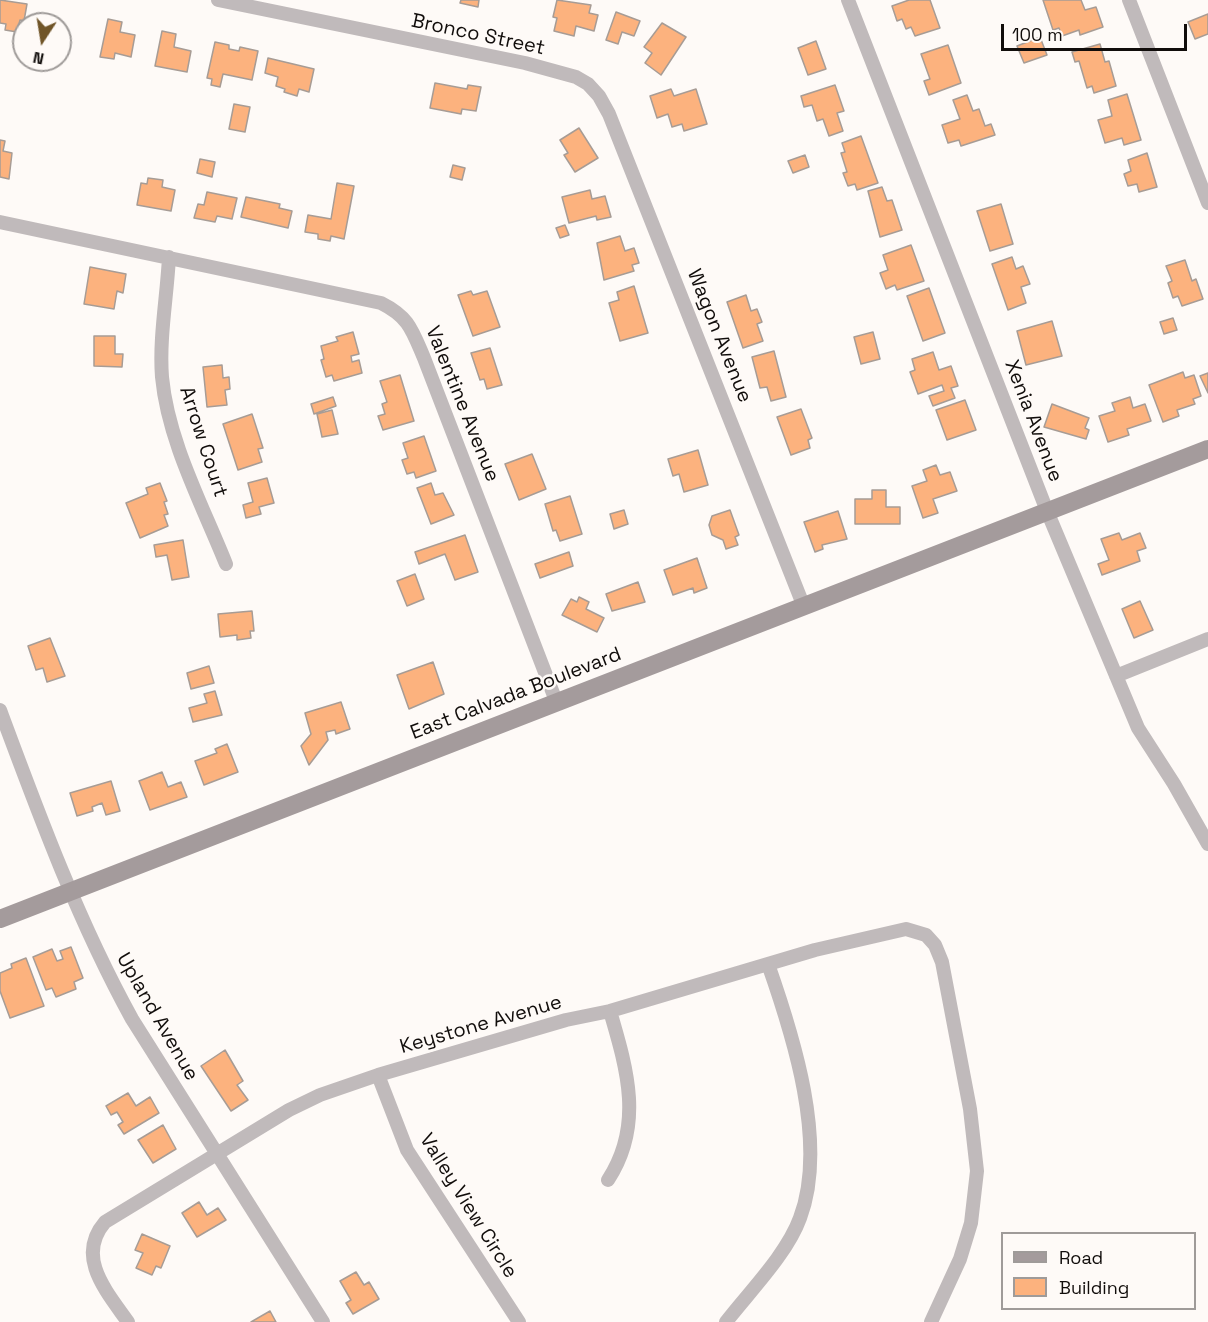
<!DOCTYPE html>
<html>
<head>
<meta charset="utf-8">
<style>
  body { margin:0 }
  #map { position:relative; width:1208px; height:1322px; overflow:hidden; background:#fefaf7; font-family:"Space Grotesk",sans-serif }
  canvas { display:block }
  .legend { position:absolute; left:1001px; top:1232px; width:195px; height:78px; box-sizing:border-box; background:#fefaf7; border:2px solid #9f9b99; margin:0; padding:8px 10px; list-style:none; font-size:18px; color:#110d0b }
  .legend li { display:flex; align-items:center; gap:12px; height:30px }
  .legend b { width:30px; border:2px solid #9f9b99 }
  .north { position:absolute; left:12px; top:12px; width:60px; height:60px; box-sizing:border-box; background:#fefaf7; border:2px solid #9f9b99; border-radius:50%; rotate:192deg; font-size:16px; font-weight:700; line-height:24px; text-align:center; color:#110d0b }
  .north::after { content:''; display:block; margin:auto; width:21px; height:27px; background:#705528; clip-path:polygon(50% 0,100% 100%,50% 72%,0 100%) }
  .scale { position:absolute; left:1001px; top:24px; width:186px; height:27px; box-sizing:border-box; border:3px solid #110d0b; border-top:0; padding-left:8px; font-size:18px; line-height:21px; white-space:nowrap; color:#110d0b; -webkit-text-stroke:4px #fefaf7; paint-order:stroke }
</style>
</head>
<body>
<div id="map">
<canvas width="1208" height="1322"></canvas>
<ul class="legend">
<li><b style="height:8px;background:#a49b9c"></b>Road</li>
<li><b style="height:16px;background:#fcb27e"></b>Building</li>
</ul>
<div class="north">N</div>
<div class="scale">100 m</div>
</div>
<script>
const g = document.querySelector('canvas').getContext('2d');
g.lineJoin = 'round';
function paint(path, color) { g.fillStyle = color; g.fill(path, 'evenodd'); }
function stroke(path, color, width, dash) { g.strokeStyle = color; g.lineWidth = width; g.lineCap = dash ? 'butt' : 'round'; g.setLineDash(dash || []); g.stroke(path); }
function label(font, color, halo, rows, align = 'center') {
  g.font = font + ' "Space Grotesk",sans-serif'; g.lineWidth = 5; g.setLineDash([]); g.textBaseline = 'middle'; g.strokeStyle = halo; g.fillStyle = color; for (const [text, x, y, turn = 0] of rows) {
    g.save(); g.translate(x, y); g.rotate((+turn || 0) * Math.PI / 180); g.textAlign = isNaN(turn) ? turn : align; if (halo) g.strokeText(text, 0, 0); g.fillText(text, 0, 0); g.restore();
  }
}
const building = new Path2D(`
  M0 0 27 4 24 21 20 20 17 32 5 30 6 24 0 23Z
  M461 0H479L478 7 460 3Z
  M557 0 591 5 589 13 598 15 594 31 576 26 574 36 554 31 557 18 553 17Z
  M909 0H930L940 28 915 36 911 27 906 29 902 19 897 21 892 6Z
  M1043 0H1081L1085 10 1096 7 1103 27 1080 35 1079 30 1062 36 1059 28 1053 30Z
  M616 12 640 21 634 36 622 32 618 44 606 40Z
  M1208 14V34L1195 39 1188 22Z
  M108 19 122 22 120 32 135 35 131 57 115 53 114 59 100 57Z
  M662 23 686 37 661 75 645 63 652 53 644 47Z
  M162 31 176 34 174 47 191 51 187 72 155 66Z
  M1040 37 1047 55 1024 63 1017 46Z
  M816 41 826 69 808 75 798 48Z
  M215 42 229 45V49L239 51 240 47 258 51 252 80 223 74 220 87 211 85 212 79 207 78Z
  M1100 44 1105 62 1109 61 1116 86 1094 93 1092 86 1087 88 1079 61 1075 62 1072 52Z
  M948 45 961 83 929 95 924 81 930 79 921 54Z
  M268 58 314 69 309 92 299 89 297 96 284 92 285 89 276 86 278 77 265 73Z
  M435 83 467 89 468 85 481 87 476 111 462 109 461 114 430 108Z
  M835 85 844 111 837 113 843 131 829 136 823 119 817 121 812 105 804 107 801 96Z
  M671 89 674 96 696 89 707 124 684 131 682 124 672 127 668 114 657 118 650 96Z
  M1127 94 1141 140 1124 145 1122 138 1105 143 1098 120 1112 116 1108 100Z
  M967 95 973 111 979 109 985 126 991 124 995 135 961 146 959 140 948 143 942 125 960 119 953 100Z
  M234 104 250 107 245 132 229 129Z
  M579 128 598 158 575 172 564 155 568 153 560 140Z
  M861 136 878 183 857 190 855 184 848 186 843 173 847 172 841 153 845 152 842 143Z
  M0 140 5 141 3 151 12 153 9 179 0 177Z
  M1147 153 1157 187 1139 192 1137 184 1128 186 1124 174 1131 171 1128 160Z
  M805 155 809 167 793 173 788 161Z
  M200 159 215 162 212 177 197 173Z
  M453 165 465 168 462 180 450 177Z
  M148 178 163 180 162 187 175 190 171 211 137 205 141 183 147 184Z
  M337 183 354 186 344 239 331 236 330 241 318 239V234L305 232 308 215 331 219Z
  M882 187 887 201 892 200 902 230 880 237 868 191Z
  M590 190 592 199 605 196 611 217 597 220 596 216 569 223 562 197Z
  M207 192 237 198 232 219 217 216 215 222 194 218 198 204 204 205Z
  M246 197 280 204 279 208 292 211 288 228 241 217Z
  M1001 204 1013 244 990 251 977 211Z
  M565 225 569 235 560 238 556 228Z
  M620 236 625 251 634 248 639 263 632 265 634 271 604 280 597 243Z
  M911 245 924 281 897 290 895 285 886 289 880 273 888 270 883 255Z
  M1012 257 1016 269 1023 266 1030 284 1021 287 1026 303 1008 310 992 264Z
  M1185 260 1192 281 1196 279 1203 299 1182 306 1178 296 1173 298 1168 283 1172 281 1166 266Z
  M90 267 126 274 123 293 117 291 114 309 84 304Z
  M634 286 648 333 620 341 609 303 619 300 617 292Z
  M929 288 945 333 923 341 907 296Z
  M471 291 473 295 487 291 500 327 473 336 458 295Z
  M746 295 751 311 757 309 762 322 757 324 763 341 743 348 727 302Z
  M1173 318 1177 330 1164 334 1160 322Z
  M1052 321 1062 356 1026 365 1017 331Z
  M353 332 359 354 351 356 352 362 359 360 362 373 334 381 332 375 326 377 321 360 324 359 321 346 338 341 336 337Z
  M873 332 880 359 861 364 854 337Z
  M94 336H115V354H123L122 367 94 366Z
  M490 348 502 385 487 389 484 379 480 380 471 353Z
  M774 351 786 397 771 401 767 387 760 388 752 357Z
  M933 352 939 370 951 366 958 386 951 388 955 398 933 406 929 396 944 391 942 385 918 394 910 372 915 370 912 359Z
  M222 365 223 378 229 377 230 389 225 390 227 405 207 407 203 367Z
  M1183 372 1185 378 1194 375 1201 396 1193 399 1195 404 1177 410 1179 416 1163 422 1149 385Z
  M1208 373V393L1200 376Z
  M400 375 414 421 383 430 378 416 385 414 382 404 387 402 380 381Z
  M333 397 336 406 314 414 311 404Z
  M1130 397 1133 408 1145 404 1151 421 1127 429 1129 435 1108 442 1099 416 1115 411 1112 403Z
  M965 400 976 430 947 440 936 410Z
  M1052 404 1089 418 1085 428 1089 430 1086 439 1044 427Z
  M801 409 812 438 808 440 810 448 791 455 777 417Z
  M332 410 338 434 322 437 317 414Z
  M252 414 263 448 258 449 262 462 238 470 223 424Z
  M424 436 436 471 416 478 414 472 407 474 402 460 408 458 403 443Z
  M698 450 708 485 684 492 679 474 673 476 668 459Z
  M532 454 546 489 519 500 505 464Z
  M936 465 940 475 950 472 957 491 933 499 938 513 923 518 912 486 927 481 923 470Z
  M267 478 274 503 259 507 261 514 246 518 243 505 253 502 248 483Z
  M160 483 167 501 164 502 168 514 164 515 168 526 140 538 126 503 148 494 146 488Z
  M431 483 435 495 443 493 454 515 431 524 417 488Z
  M872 490H886V507H900V524H855V499H872Z
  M570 496 582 534 560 541 556 530 553 531 545 504Z
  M624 510 628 524 614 529 610 514Z
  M730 510 739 535 735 537 738 545 726 549 723 540 712 535 709 525 712 516Z
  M838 511 847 539 822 545 823 549 815 552 804 522Z
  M1119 533 1122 540 1140 533 1146 548 1137 551 1140 561 1102 575 1098 564 1109 560 1101 539Z
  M465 535 478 572 455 580 445 554 419 564 415 552Z
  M183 540 189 577 172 580 167 555 156 557 154 545Z
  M569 552 573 566 540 578 535 564Z
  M697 558 707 588 694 593 693 588 673 595 664 570Z
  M415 574 424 599 407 606 397 581Z
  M638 582 645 602 612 611 606 594Z
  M579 597 589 602 586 609 604 618 597 632 562 615 571 599 577 602Z
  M1140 601 1153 630 1134 638 1122 609Z
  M252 611 254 631H250L251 638 237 640V635L220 637 218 614Z
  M50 638 65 676 47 682 43 668 36 670 28 646Z
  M433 662 444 694 409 709 397 675Z
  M209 666 214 683 191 689 187 673Z
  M215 691 222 715 193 722 189 708 207 703 204 694Z
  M341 702 350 729 336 734 335 730 326 732 328 740 309 765 301 746 311 734 305 713Z
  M227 744 238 772 204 785 195 761 217 753 215 749Z
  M162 772 168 787 181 782 187 797 150 810 139 781Z
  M111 781 120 811 106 815 102 803 92 807 93 811 77 816 70 793Z
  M71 947 83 978 74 982 76 989 56 997 52 988 46 990 33 957 52 949 57 961 63 959 60 951Z
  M26 958 44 1006 10 1018 0 991V973L12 968 11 964Z
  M225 1050 243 1081 237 1085 248 1100 231 1111 201 1066Z
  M128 1093 136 1106 150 1097 159 1113 124 1134 118 1125 123 1122 117 1112 111 1115 106 1106Z
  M163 1125 176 1149 153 1163 138 1140Z
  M199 1202 207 1215 218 1208 226 1220 197 1237 182 1213Z
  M142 1234 170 1246 161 1268 156 1266 152 1275 136 1268 143 1253 135 1250Z
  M356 1272 364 1285 369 1282 379 1299 353 1314 346 1303 351 1300 340 1281Z
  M270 1311 276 1322H251Z`);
paint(building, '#fcb27e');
stroke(building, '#a79c95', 1.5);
stroke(new Path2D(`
  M218 0 525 63 576 77 588 84 599 96 609 114 804 607
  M848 0 1047 511 1138 728 1174 784 1208 844
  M1129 0 1208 203
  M0 222 381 303C409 317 412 330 424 358L556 701
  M169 257C167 297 159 338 162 377 168 441 202 504 226 564
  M1116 676 1208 639
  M0 710C39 815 78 921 132 1019L323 1322
  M378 1075 407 1150 519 1322
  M608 1180C644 1125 627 1069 610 1011
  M128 1322C107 1292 75 1257 105 1222L289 1110 320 1095 378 1075 566 1020 610 1011 815 950 906 929 926 935 935 945 942 962 970 1109 977 1171 971 1223 960 1259 931 1322
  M726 1322C750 1291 787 1254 800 1218 828 1144 793 1035 768 964`), '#c0babb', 14);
stroke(new Path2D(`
  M0 919 1208 449`), '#a49b9c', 18);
label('20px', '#110d0b', '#fefaf7', [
  ["Bronco Street",478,35,12],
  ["Wagon Avenue",719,336,68],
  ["Valentine Avenue",462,404,68],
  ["Xenia Avenue",1033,421,69],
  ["Arrow Court",203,442,72],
  ["East Calvada Boulevard",516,694,-21],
  ["Upland Avenue",157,1017,60],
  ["Keystone Avenue",481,1025,-16],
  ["Valley View Circle",468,1206,58]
]);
</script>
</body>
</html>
